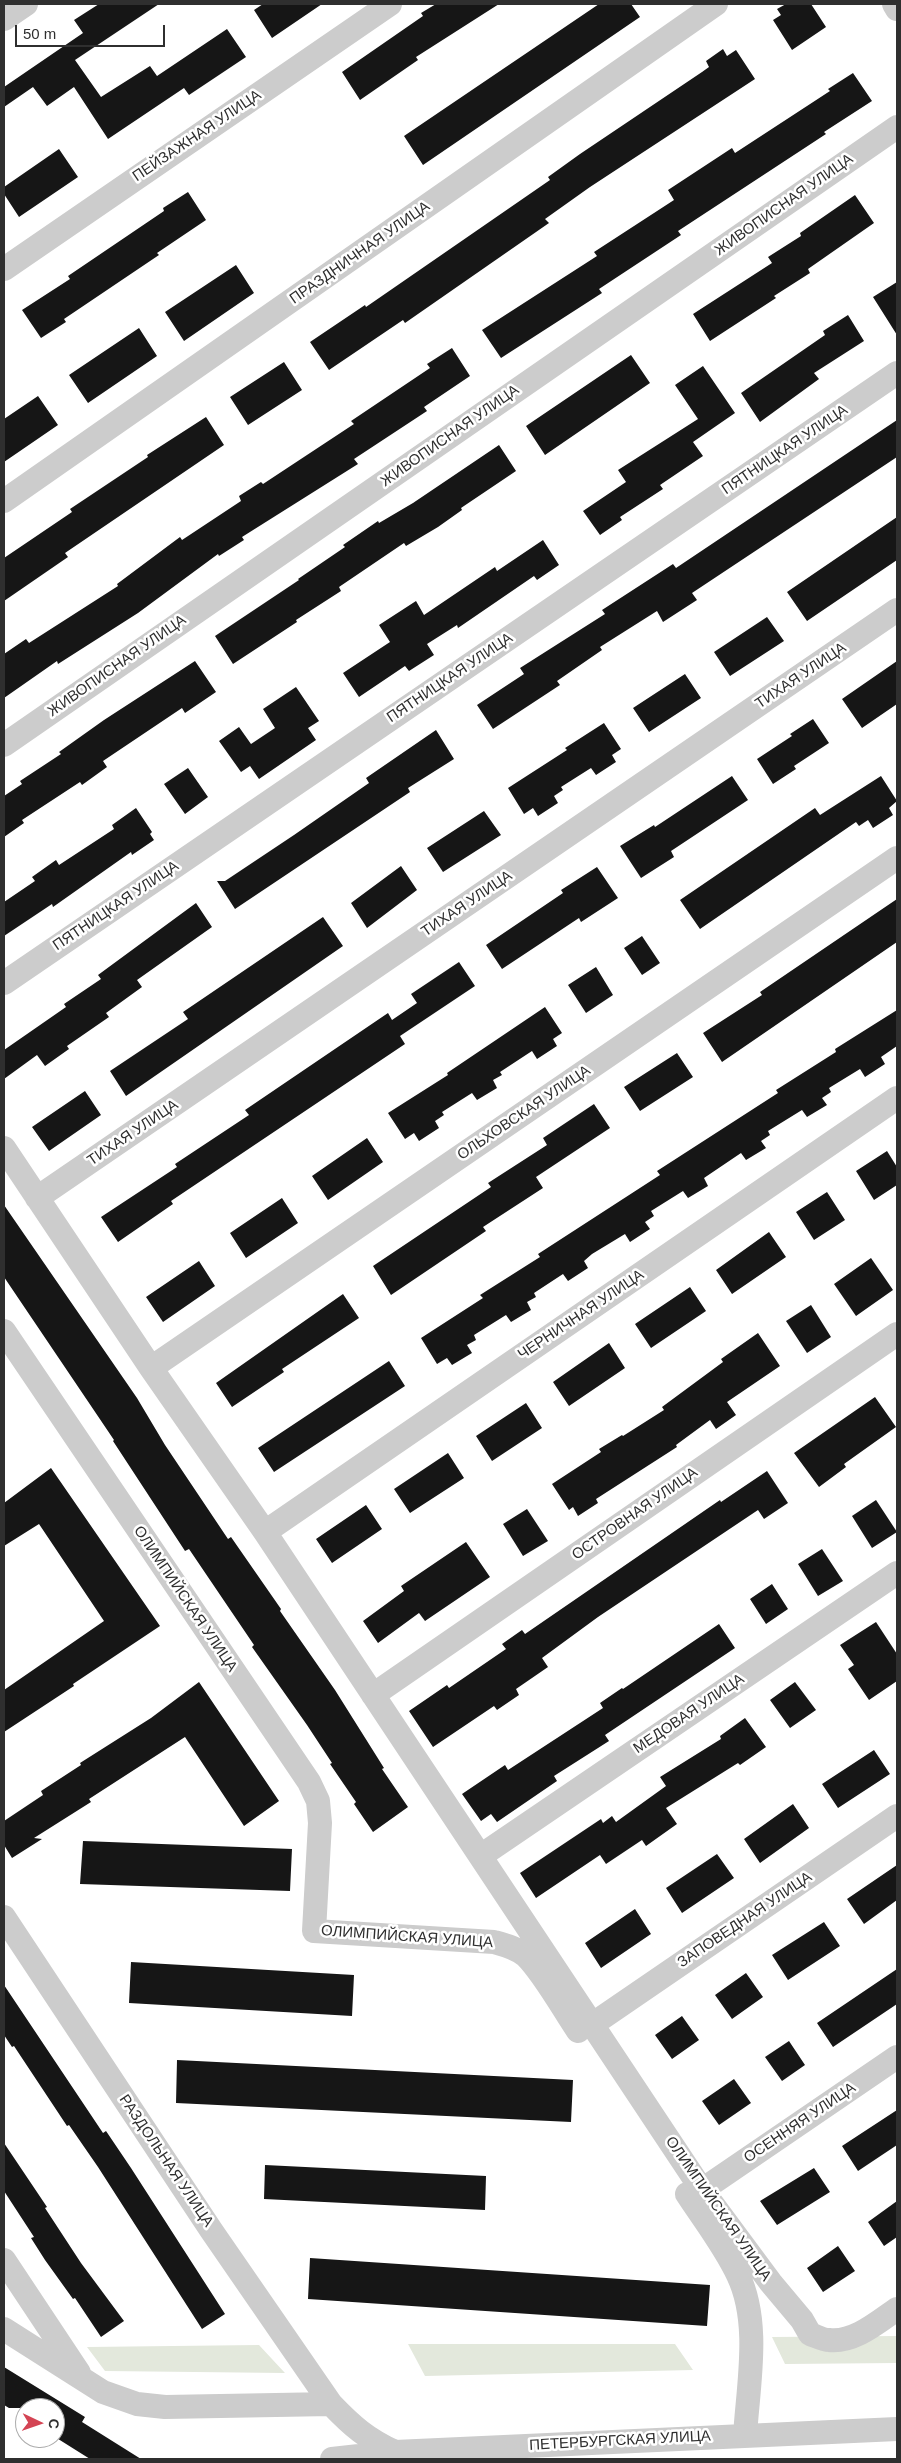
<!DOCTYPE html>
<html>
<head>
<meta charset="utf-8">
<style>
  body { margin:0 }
  #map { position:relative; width:901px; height:2463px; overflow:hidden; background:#fff; font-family:Helvetica,sans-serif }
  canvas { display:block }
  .frame { position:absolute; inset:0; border:5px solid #2f2f2f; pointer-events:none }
  .north { position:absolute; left:15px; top:2398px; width:50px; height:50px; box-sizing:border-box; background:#fff; border:1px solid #acacac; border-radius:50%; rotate:93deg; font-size:14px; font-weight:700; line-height:20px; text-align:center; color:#2f2f2f }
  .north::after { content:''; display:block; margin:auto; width:18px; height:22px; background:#d44454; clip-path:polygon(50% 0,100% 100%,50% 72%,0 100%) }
  .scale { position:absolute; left:15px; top:25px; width:150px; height:22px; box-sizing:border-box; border:2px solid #2f2f2f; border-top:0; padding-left:6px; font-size:15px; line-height:18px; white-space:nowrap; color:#2f2f2f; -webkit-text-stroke:4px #fff; paint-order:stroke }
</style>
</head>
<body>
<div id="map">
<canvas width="901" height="2463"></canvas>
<div class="frame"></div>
<div class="north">С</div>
<div class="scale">50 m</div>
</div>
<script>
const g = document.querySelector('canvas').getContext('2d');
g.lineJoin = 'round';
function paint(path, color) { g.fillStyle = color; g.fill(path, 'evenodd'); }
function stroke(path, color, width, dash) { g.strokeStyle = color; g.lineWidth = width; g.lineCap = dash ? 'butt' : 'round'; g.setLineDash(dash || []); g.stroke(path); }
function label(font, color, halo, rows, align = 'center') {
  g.font = font + ' Helvetica,sans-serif'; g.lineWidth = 5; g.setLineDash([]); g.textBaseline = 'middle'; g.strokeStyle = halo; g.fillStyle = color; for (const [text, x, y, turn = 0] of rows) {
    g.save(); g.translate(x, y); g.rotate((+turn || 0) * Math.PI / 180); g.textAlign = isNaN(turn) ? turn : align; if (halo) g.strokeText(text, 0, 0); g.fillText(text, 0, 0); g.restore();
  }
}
paint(new Path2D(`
  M897 2336V2363L785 2364 772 2337Z
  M408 2344H675L693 2370 425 2376Z
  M259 2345 285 2373 105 2371 87 2347Z`), '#e3e8dc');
paint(new Path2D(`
  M99 4H159L75 60 101 97 150 66 157 76 227 29 246 57 189 95 184 88 108 139 74 87 47 106 33 87 4 107V87L83 33 74 20Z
  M263 4H322L272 38 254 10Z
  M436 4H499L416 57 418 60 360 100 342 72 423 16 421 13Z
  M599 4H631L640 17 423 165 404 136Z
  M786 4H811L826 27 792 50 773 20 781 15 777 9Z
  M723 49 727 56 736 50 755 79 590 187 545 219 549 223 405 323 403 320 329 370 310 342 365 305 366 307 550 180 548 177 580 154 702 72 709 67 706 61Z
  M853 73 872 101 824 132 826 134 678 231 681 235 599 289 602 293 501 358 482 330 597 256 594 252 674 200 668 190 732 148 735 153 830 91 828 89Z
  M59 149 78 177 19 217 4 194V187Z
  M188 192 206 220 157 253 159 255 64 319 66 322 41 338 22 310 70 279 68 276 164 211 163 208Z
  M855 195 874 223 808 269 810 273 774 296 776 298 710 341 693 314 772 263 768 257 801 236 800 233Z
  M236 265 254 293 184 341 165 312Z
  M897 282V335L873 297Z
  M848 315 864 341 814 373 819 379 760 422 741 393 825 335 823 331Z
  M139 328 157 356 88 403 69 375Z
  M452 348 470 376 424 407 427 411 354 459 358 464 242 537 244 540 219 556 218 554 138 613 58 664 57 661 4 698V654L26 639 29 643 118 586 117 584 180 537 182 540 241 501 239 496 261 482 263 484 354 424 351 421 430 368 427 364Z
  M631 355 650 383 545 455 526 426Z
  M284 362 302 390 248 425 230 397Z
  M703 366 735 413 693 442 703 456 660 485 663 489 620 517 622 520 600 535 583 511 626 482 618 470 698 419 675 385Z
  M38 396 58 425 4 462V419Z
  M206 417 224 445 65 553 68 557 4 601V558L72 512 70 509 148 457 147 455Z
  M897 420V457L692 593 697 600 663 622 657 611 600 647 602 650 557 681 560 685 493 729 477 705 524 674 520 668 605 614 602 610 673 564 676 568Z
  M499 445 516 471 461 508 462 510 438 527 406 546 404 543 339 587 341 591 296 620 297 622 233 664 215 636 299 580 298 579 345 547 343 545 378 521 379 523 413 503Z
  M897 517V560L807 621 787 592Z
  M543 540 559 565 537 580 534 576 458 628 457 625 427 644 434 655 409 671 405 666 359 697 343 673 390 642 379 625 416 601 424 615 495 567 497 571Z
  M767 617 784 641 730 676 714 652Z
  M195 661 216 692 185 713 182 708 103 761 107 767 82 785 80 782 22 820 24 823 4 837V796L22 784 20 781 61 754 59 752 104 720Z
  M897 661V704L862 728 842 699Z
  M685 674 701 698 649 732 633 708Z
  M296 687 319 721 308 728 316 740 259 779 250 766 241 772 219 741 239 727 251 744 275 728 263 709Z
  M813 719 829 743 794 766 796 769 773 784 757 759 792 736 790 734Z
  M604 723 621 749 612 755 616 762 596 775 591 768 561 787 563 790 554 796 558 803 538 816 533 808 524 814 508 788 567 750 565 748Z
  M436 730 454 759 408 788 410 792 235 909 217 881H225L294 835 369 783 366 778Z
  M188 768 208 797 185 814 164 784Z
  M732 776 748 800 671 851 674 857 641 878 620 846 654 825 655 827Z
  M881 776 897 801 889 808 893 815 873 828 868 820 859 826 856 822 700 929 680 900 815 808 820 815Z
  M136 808 152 832 150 834 154 840 132 855 131 852 53 907 52 904 4 936V902L35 881 32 877 56 860 59 865 114 829 112 825Z
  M484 811 501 835 443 872 427 848Z
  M401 866 417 890 367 928 351 903Z
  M597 867 618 898 581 922 579 918 502 969 486 945 563 893 561 890Z
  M897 899V942L722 1062 703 1033 762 995 760 992Z
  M196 903 212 927 137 980 142 987 106 1013 109 1017 67 1046 69 1049 45 1066 37 1055 4 1079V1050L66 1007 64 1004 101 979 98 975Z
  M323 917 343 946 126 1096 110 1071 188 1019 183 1012Z
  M642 936 660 963 642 975 624 948Z
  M459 962 475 986 400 1036 405 1044 171 1201 173 1204 118 1242 101 1217 177 1167 175 1164 249 1115 245 1110 388 1013 392 1020 417 1003 411 994Z
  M596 967 613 995 586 1013 568 985Z
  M545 1007 562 1033 553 1039 557 1046 537 1059 532 1051 500 1072 502 1075 493 1080 497 1088 477 1100 472 1093 442 1112 444 1115 435 1121 439 1128 419 1141 414 1133 405 1139 388 1113 448 1075 447 1073Z
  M897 1010V1046L881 1057 885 1064 865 1077 860 1069 829 1088 831 1092 822 1098 827 1105 807 1117 802 1110 768 1131 770 1135 761 1141 766 1148 746 1160 741 1153 704 1178 708 1186 688 1198 683 1191 651 1211 654 1216 645 1222 650 1229 630 1242 625 1234 592 1254 584 1261 588 1268 568 1281 563 1274 534 1293 536 1297 527 1302 531 1310 511 1322 506 1315 474 1335 476 1340 467 1345 472 1353 452 1365 447 1358 437 1364 421 1338 483 1298 480 1295 540 1257 538 1254 660 1175 657 1171 778 1093 776 1090 836 1052 835 1049Z
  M677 1053 693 1077 640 1111 624 1087Z
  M85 1091 101 1115 49 1151 32 1127Z
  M594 1104 610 1128 536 1177 543 1188 483 1227 486 1231 391 1295 373 1266 491 1187 488 1183 547 1145 543 1138Z
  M367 1138 383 1162 328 1200 312 1176Z
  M887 1151 897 1167V1185L874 1200 856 1171Z
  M827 1192 845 1220 814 1240 796 1212Z
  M282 1198 298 1223 246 1258 230 1233Z
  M4 1205 137 1398 165 1445 228 1539 231 1537 281 1609 280 1611 335 1690 384 1768 382 1769 408 1807 373 1832 354 1804 356 1802 330 1764 332 1763 307 1725 252 1647 254 1645 189 1549 185 1551 113 1441 114 1440 4 1277Z
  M769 1232 786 1257 732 1294 716 1270Z
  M871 1258 893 1290 856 1316 834 1284Z
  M199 1261 215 1286 163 1322 146 1297Z
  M690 1287 706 1311 651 1348 635 1324Z
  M343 1294 359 1318 282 1369 284 1372 232 1407 216 1383Z
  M811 1305 831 1337 807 1353 786 1321Z
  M758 1333 780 1366 727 1402 736 1415 716 1429 710 1420 676 1445 677 1447 596 1499 598 1503 578 1516 573 1507 569 1510 552 1484 601 1452 599 1449 622 1435 623 1436 664 1410 662 1407 723 1362 721 1359Z
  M609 1343 625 1368 569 1406 553 1382Z
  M389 1361 405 1386 274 1472 258 1448Z
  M875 1397 896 1427 844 1464 846 1467 819 1487 794 1453Z
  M526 1403 542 1428 492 1461 476 1436Z
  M448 1453 464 1478 410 1513 394 1489Z
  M51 1468 160 1626 73 1684 74 1686 4 1732V1690L104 1621 39 1524 4 1546V1503Z
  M767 1471 788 1503 764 1519 758 1510 598 1617 542 1658 548 1667 516 1689 519 1695 497 1710 494 1706 433 1747 409 1711 447 1685 449 1688 506 1649 502 1644 522 1630 525 1634 720 1500 721 1502Z
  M876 1500 897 1532 872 1548 852 1516Z
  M366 1505 382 1529 332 1563 316 1539Z
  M527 1509 548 1541 523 1556 503 1524Z
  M466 1542 490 1577 425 1621 419 1613 378 1643 363 1621 404 1591 401 1586Z
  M822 1549 843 1581 818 1596 798 1564Z
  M772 1584 788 1609 766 1624 750 1599Z
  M876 1622 897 1654V1681L869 1700 848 1669 854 1665 840 1645Z
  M719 1624 735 1648 605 1735 609 1741 554 1776 557 1781 497 1822 491 1814 481 1821 462 1794 505 1765 508 1770 603 1708 600 1703 622 1688 623 1689Z
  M199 1682 279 1801 244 1826 185 1737 89 1799 91 1802 34 1838 42 1839 12 1858 4 1845V1821L43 1795 41 1791 81 1765 80 1763 151 1718Z
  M795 1682 816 1710 790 1728 770 1700Z
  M745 1718 766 1747 740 1765 738 1763 666 1808 677 1824 646 1846 642 1840 606 1864 600 1855 536 1898 520 1873 601 1819 603 1823 612 1816 616 1822 666 1786 660 1777 721 1739 720 1736Z
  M874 1750 890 1774 838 1808 822 1784Z
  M793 1804 809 1828 760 1863 744 1839Z
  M83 1841 292 1849 290 1891 80 1884Z
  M717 1854 734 1878 682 1913 666 1888Z
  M897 1865V1900L864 1924 847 1899Z
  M635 1909 651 1934 601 1968 585 1943Z
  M824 1922 840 1946 788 1980 772 1955Z
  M131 1962 354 1975 352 2016 129 2003Z
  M897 1969V2004L833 2047 817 2023Z
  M746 1973 763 1997 732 2019 715 1995Z
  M4 1985 103 2133 106 2131 131 2168 225 2314 202 2329 98 2167 69 2125 67 2126 14 2046 12 2047 4 2035Z
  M682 2016 699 2040 672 2059 655 2035Z
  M789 2041 805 2065 782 2081 765 2057Z
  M177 2060 573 2080 571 2122 176 2103Z
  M734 2079 751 2103 719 2125 702 2101Z
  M897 2110V2145L858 2171 842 2146Z
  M4 2143 47 2207 45 2208 81 2263 124 2321 101 2337 75 2298 73 2299 45 2260 31 2238 34 2237 4 2191Z
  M265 2165 486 2176 485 2210 264 2199Z
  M814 2168 830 2192 777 2225 760 2201Z
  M897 2201V2237L884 2246 868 2222Z
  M838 2246 855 2271 823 2292 807 2268Z
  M310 2258 710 2285 707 2326 308 2299Z
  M4 2367 85 2417 82 2422 141 2459H90L55 2437V2408H9L4 2405Z`), '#161616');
stroke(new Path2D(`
  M894 4 897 9
  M4 19 26 4
  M4 269 390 4
  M4 501 716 4
  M4 745 897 127
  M4 983 897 373
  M4 1148 151 1368 265 1532 702 2190 771 2283 802 2320 810 2334C816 2336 823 2340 829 2340 854 2343 878 2322 897 2309
  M37 1198 897 610
  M4 1331 309 1782 318 1801 320 1823 314 1931 494 1942C505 1945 517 1948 526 1956 544 1974 563 2009 578 2031
  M151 1368 897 858
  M265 1532 897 1098
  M373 1695 897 1334
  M482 1855 897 1573
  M4 1917 211 2230 331 2404C352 2426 367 2439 395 2452L897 2429
  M593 2024 897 1816
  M702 2190 897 2057
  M687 2194C704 2220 725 2247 738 2275 761 2323 748 2385 745 2436
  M4 2260 79 2373
  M4 2329 103 2392 137 2404 165 2407 331 2404
  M332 2459 395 2452`), '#ccc', 24);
label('15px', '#2f2f2f', '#fff', [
  ["ПЕЙЗАЖНАЯ УЛИЦА",197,136,-34],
  ["ЖИВОПИСНАЯ УЛИЦА",784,205,-35],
  ["ПРАЗДНИЧНАЯ УЛИЦА",360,253,-35],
  ["ЖИВОПИСНАЯ УЛИЦА",450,436,-35],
  ["ПЯТНИЦКАЯ УЛИЦА",785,450,-34],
  ["ЖИВОПИСНАЯ УЛИЦА",117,666,-35],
  ["ТИХАЯ УЛИЦА",801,676,-34],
  ["ПЯТНИЦКАЯ УЛИЦА",450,678,-34],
  ["ТИХАЯ УЛИЦА",467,904,-34],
  ["ПЯТНИЦКАЯ УЛИЦА",116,906,-34],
  ["ОЛЬХОВСКАЯ УЛИЦА",524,1113,-34],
  ["ТИХАЯ УЛИЦА",133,1133,-34],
  ["ЧЕРНИЧНАЯ УЛИЦА",581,1315,-34],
  ["ОСТРОВНАЯ УЛИЦА",635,1514,-35],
  ["ОЛИМПИЙСКАЯ УЛИЦА",185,1599,56],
  ["МЕДОВАЯ УЛИЦА",689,1714,-34],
  ["ЗАПОВЕДНАЯ УЛИЦА",745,1920,-34],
  ["ОЛИМПИЙСКАЯ УЛИЦА",407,1937,4],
  ["ОСЕННЯЯ УЛИЦА",800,2123,-34],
  ["РАЗДОЛЬНАЯ УЛИЦА",166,2161,56],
  ["ОЛИМПИЙСКАЯ УЛИЦА",718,2209,55],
  ["ПЕТЕРБУРГСКАЯ УЛИЦА",620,2441,-3]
]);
</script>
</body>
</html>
